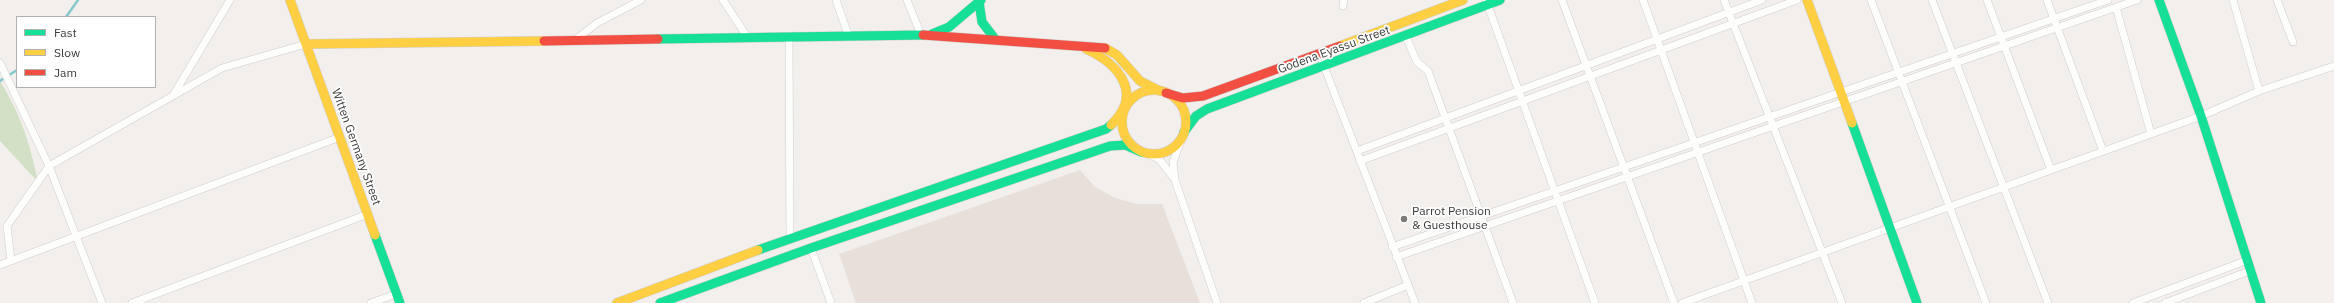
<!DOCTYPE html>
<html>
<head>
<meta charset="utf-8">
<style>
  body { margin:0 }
  #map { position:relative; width:2334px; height:303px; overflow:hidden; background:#f2efec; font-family:"IBM Plex Sans",sans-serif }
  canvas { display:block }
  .legend { position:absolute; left:16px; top:16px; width:140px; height:72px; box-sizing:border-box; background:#fff; border:1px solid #b1b1b0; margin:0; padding:5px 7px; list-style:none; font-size:12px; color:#3d3b39 }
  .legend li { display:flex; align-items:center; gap:8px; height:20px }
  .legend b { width:20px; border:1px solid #b1b1b0 }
</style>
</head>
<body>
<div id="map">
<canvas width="2334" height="303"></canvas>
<ul class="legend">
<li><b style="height:5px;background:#16e098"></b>Fast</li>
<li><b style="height:5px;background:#ffcf43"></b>Slow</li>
<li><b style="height:5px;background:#f24e42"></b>Jam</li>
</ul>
</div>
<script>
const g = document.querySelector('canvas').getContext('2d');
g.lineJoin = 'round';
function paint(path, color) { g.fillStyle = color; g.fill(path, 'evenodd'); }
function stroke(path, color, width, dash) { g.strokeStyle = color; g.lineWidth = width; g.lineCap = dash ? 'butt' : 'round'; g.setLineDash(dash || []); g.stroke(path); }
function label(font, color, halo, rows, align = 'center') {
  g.font = font + ' "IBM Plex Sans",sans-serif'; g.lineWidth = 3.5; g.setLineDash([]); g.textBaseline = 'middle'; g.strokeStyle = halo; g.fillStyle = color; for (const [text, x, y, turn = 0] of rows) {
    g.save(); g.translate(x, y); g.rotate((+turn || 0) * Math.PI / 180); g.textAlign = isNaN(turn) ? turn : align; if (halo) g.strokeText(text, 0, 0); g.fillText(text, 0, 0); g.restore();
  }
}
paint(new Path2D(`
  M1080 170 1095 187 1115 198 1137 204H1162L1200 303H856L839 254Z`), '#e7e0da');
paint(new Path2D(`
  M0 81C21 115 30 144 38 182L0 141Z`), '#d2e1c6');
stroke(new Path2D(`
  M66 17 78 0
  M0 81 17 70`), '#85c8cd', 2.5);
const street = new Path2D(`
  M723 0 748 38
  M836 0 849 37
  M907 0 921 35
  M1486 0 1595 303
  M1562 0 1674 303
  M1643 0 1752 303
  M1724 0 1842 303
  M1762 0 1357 151 1360 161 1797 0
  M1871 0 1986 303
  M1932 0 2048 303
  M1987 0 2051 170
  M2047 0 2103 151
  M2233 0 2259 91
  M2277 0 2293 42
  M1343 6 1344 0
  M2116 7 2151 134
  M789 37 790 238
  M1406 37 1417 62 1428 71 1513 303
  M575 40 597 23 641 0
  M1319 53 1415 303
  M0 63 49 166 102 303
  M174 94 230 0
  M1182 138 1173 162 1175 180 1217 303
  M1148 154 1159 159 1173 177
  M1392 247 2108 0
  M811 248 831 303
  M1396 257 2137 0
  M11 261 7 226 49 166 222 68 306 44
  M0 265 340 137
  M132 303 368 214
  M371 303 396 294
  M1364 303 1408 285
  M1682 303 2201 116 2259 91 2334 66
  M2133 303 2248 260
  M2165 303 2252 270`);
const fast = new Path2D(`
  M2159 0 2201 116 2261 303
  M979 2 982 22 995 39
  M932 34 949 27 981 0
  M658 39 923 35
  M1852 123 1917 303
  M1184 132 1196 116 1207 109 1500 0
  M375 235 400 303
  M758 250 1106 129 1111 125
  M660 303 811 248 1110 146 1125 145 1141 152`);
const slow = new Path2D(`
  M290 0 375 235
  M1807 0 1852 123
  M306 44 544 41
  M1340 46 1463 0
  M1105 48 1117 55 1140 81 1160 91
  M1086 49C1119 64 1144 94 1111 125
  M1122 122a32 32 0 1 1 64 0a32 32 0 1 1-64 0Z
  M617 303 758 250`);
const jam = new Path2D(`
  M923 35 1105 48
  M544 41 658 39
  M1166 93 1183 98 1203 96 1340 46`);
stroke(street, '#d0cdcc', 8);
stroke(fast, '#d0cdcc', 10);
stroke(slow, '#d0cdcc', 10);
stroke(jam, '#d0cdcc', 10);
stroke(street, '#fdfdfc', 7);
stroke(fast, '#16e098', 9);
stroke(slow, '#ffcf43', 9);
stroke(jam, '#f24e42', 9);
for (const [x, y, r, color] of [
  [1404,219,4,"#7c7a78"]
]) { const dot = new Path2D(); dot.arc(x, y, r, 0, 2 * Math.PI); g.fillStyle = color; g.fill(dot); stroke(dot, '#fff', 1.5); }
label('12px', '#3d3b39', '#fff', [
  ["Godena Eyassu Street",1334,50,-20],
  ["Witten Germany Street",356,147,70]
]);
label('12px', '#3d3b39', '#fff', [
  ["Parrot Pension",1412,212],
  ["& Guesthouse",1412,226]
], 'left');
</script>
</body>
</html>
